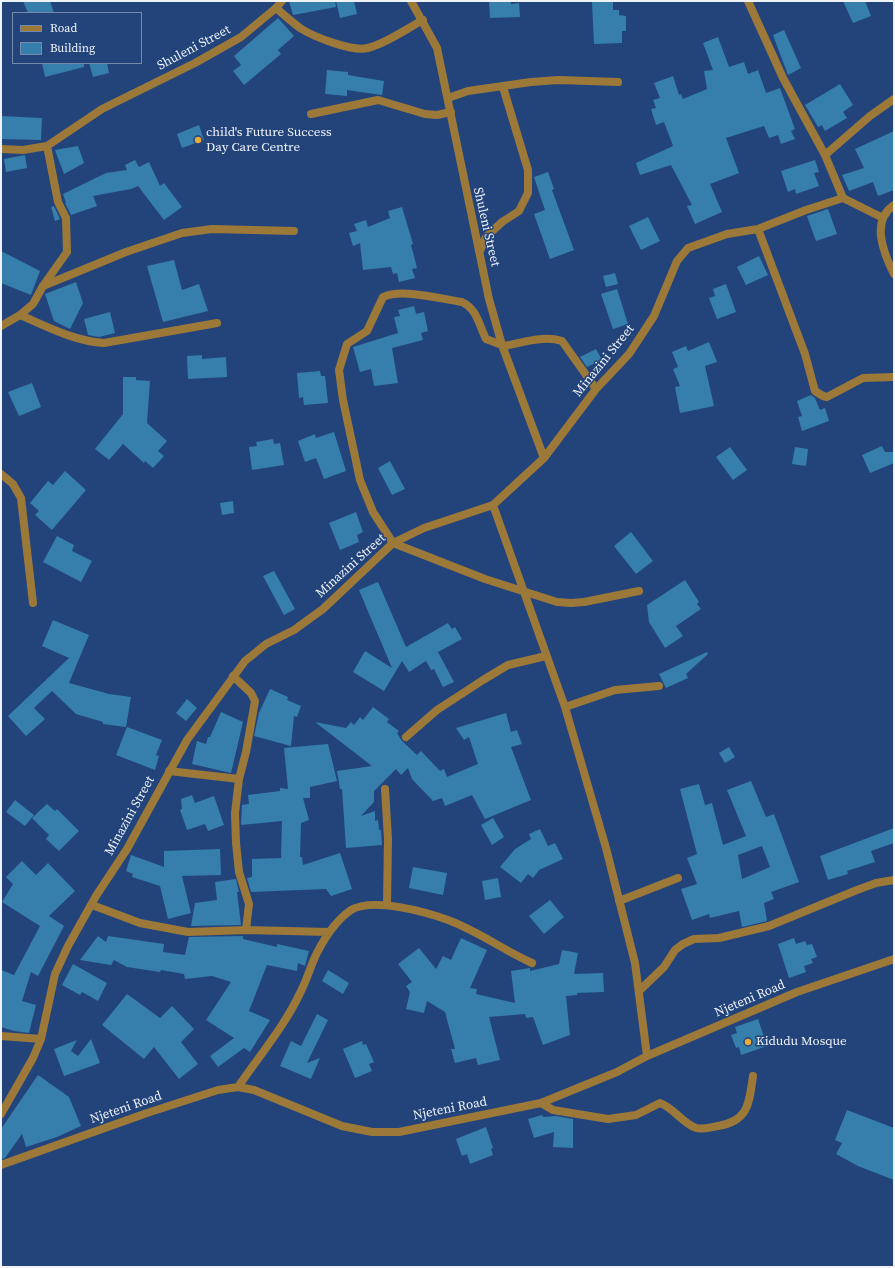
<!DOCTYPE html>
<html>
<head>
<meta charset="utf-8">
<style>
  body { margin:0 }
  #map { position:relative; width:895px; height:1268px; overflow:hidden; background:#23447a; font-family:"Source Serif 4",serif }
  canvas { display:block }
  .frame { position:absolute; inset:0; border:2px solid #eef3f9; pointer-events:none }
  .legend { position:absolute; left:12px; top:12px; width:130px; height:52px; box-sizing:border-box; background:#23447a; border:1px solid #748aad; margin:0; padding:5px 7px; list-style:none; font-size:12px; color:#eef3f9 }
  .legend li { display:flex; align-items:center; gap:8px; height:20px }
  .legend b { width:20px; border:1px solid #748aad }
</style>
</head>
<body>
<div id="map">
<canvas width="895" height="1268"></canvas>
<div class="frame"></div>
<ul class="legend">
<li><b style="height:5px;background:#9d7939"></b>Road</li>
<li><b style="height:11px;background:#367eab"></b>Building</li>
</ul>
</div>
<script>
const g = document.querySelector('canvas').getContext('2d');
g.lineJoin = 'round';
function paint(path, color) { g.fillStyle = color; g.fill(path, 'evenodd'); }
function stroke(path, color, width, dash) { g.strokeStyle = color; g.lineWidth = width; g.lineCap = dash ? 'butt' : 'round'; g.setLineDash(dash || []); g.stroke(path); }
function label(font, color, halo, rows, align = 'center') {
  g.font = font + ' "Source Serif 4",serif'; g.lineWidth = 3; g.setLineDash([]); g.textBaseline = 'middle'; g.strokeStyle = halo; g.fillStyle = color; for (const [text, x, y, turn = 0] of rows) {
    g.save(); g.translate(x, y); g.rotate((+turn || 0) * Math.PI / 180); g.textAlign = isNaN(turn) ? turn : align; if (halo) g.strokeText(text, 0, 0); g.fillText(text, 0, 0); g.restore();
  }
}
paint(new Path2D(`
  M23 1H50L54 13H28Z
  M289 1H335L336 7 293 15Z
  M336 1H354L357 14 340 18Z
  M489 1H511V4L519 3 520 17 490 18Z
  M843 1H865L871 16 853 23Z
  M592 2H613V10H619V15L626 16V31H622V43L594 44Z
  M278 18 294 36 278 50 281 54 244 85 233 71 241 65 234 56Z
  M784 30 801 68 788 75 773 35Z
  M718 37 729 67 744 62 748 74 758 70 766 93 780 88 795 129 791 131 795 139 781 144 778 135 769 138 764 126 726 138 739 173 710 184 722 212 695 224 687 206 692 205 671 165 640 175 636 163 673 146 664 122 656 125 651 109 656 108 653 100 660 98 654 83 673 76 679 95 681 94 683 99 707 89 704 71 713 70 703 43Z
  M42 63H84V67L45 77Z
  M89 63H107L109 73 93 77Z
  M327 70 348 72V75L384 81 382 95 347 90V96L325 94Z
  M840 84 853 105 843 112 847 118 825 131 822 125 818 127 805 105Z
  M1 116 42 118 41 140 1 139Z
  M199 125 204 140 182 148 177 134Z
  M894 131V190L878 196 873 182 849 191 842 175 864 168 855 149Z
  M78 146 84 163 64 174 55 150Z
  M25 155 27 168 6 172 4 159Z
  M135 160 139 167 149 162 160 186 164 183 182 207 164 220 138 186 131 189 93 196 97 206 71 215 65 203H66L63 194 106 173 127 170 125 165Z
  M815 160 819 172 814 173 819 186 796 194 795 189 788 192 781 171Z
  M548 172 554 189 552 190 574 250 550 259 534 214 545 210 534 177Z
  M54 206 60 219 55 221 51 207Z
  M402 207 413 244 411 245 417 268 412 269 415 278 399 282 397 273 393 274 391 267 363 270 360 243 353 246 349 233 357 231 354 224 366 220 368 227 390 218 388 211Z
  M828 209 837 234 816 241 807 216Z
  M648 217 660 241 641 250 629 226Z
  M1 251 40 271 31 295 1 283Z
  M759 256 768 275 746 285 737 267Z
  M174 260 182 290 199 284 208 311 163 322 147 266Z
  M615 273 618 284 606 287 603 276Z
  M76 282 83 303 70 329 54 321 45 294Z
  M726 284 736 312 717 319 709 298 715 296 713 289Z
  M617 289 628 324 613 329 601 294Z
  M414 306 416 314 424 312 428 331 421 333 423 340 392 348 398 383 374 386 371 369 360 372 353 347 398 333 394 317 400 316 398 310Z
  M110 312 115 333 99 337 88 335 84 319Z
  M709 342 717 362 705 366 714 406 680 413 675 387 680 386 673 369 678 367 672 352 686 346 688 351Z
  M596 349 602 360 587 367 580 357Z
  M202 355V359L226 357 227 377 188 379 187 356Z
  M320 371 321 376H325L328 403 304 405 303 397 299 398 297 373Z
  M123 377H136V380L150 381 147 423 167 441 158 451 164 456 153 468 145 461 144 463 123 444 109 460 95 449 123 414Z
  M32 383 41 407 19 416 8 392Z
  M811 395 815 398 820 410 825 408 829 421 802 431 798 417 802 416 797 401Z
  M334 432 346 471 324 479 316 458 305 462 298 441 315 434 316 438Z
  M273 439 274 444 280 443 284 465 252 470 249 447 257 446 256 442Z
  M882 446 885 452H894V463L870 473 862 455Z
  M730 447 747 470 733 480 716 457Z
  M795 447 808 449 806 466 792 464Z
  M390 461 405 489 392 495 378 468Z
  M65 471 86 490 52 530 35 515 39 511 30 503 48 481 53 485Z
  M233 501 234 513 222 515 220 503Z
  M356 512 363 532 357 535 359 542 340 550 329 523Z
  M631 532 653 561 636 574 614 546Z
  M57 536 74 545 72 551 92 561 81 582 43 562Z
  M274 571 295 609 284 615 263 576Z
  M685 580 699 602 697 604 701 609 676 626 683 636 665 648 649 622 647 605Z
  M378 582 406 647 448 623 452 629 455 627 462 639 438 652 454 682 443 687 434 669 431 670 426 661 409 672 402 661 384 691 353 672 365 651 392 668 359 590Z
  M53 620 89 635 69 683 109 694 131 697 126 727 103 724V722L76 714 52 691 34 708 45 719 26 736 8 716 69 658 42 646Z
  M707 652 708 654 686 674 688 678 666 688 659 674Z
  M270 689 288 697 287 700 301 706 297 717 294 716 291 746 254 736 259 713Z
  M187 699 197 708 186 721 176 713Z
  M373 707 389 719 387 722 399 731 397 733 402 741 417 755 421 751 440 771 444 769 447 777 478 764 469 737 464 740 456 728 506 713 511 732 517 730 522 744 511 747 531 800 485 819 472 795 445 806 442 798 433 801 412 779 408 768 401 775 396 769 374 791V802L361 816 375 811V821L378 820 379 830H381L382 845 346 848 342 789H340L337 771 372 766 315 722 346 728 351 722 354 725 360 717 363 720Z
  M221 712 243 722 231 773 192 764 197 741 206 744 208 737H210Z
  M127 727 162 740 156 755 159 756 155 770 116 755Z
  M328 744 337 781 310 787V798H303L309 820 301 823 300 857H302L303 865 340 853 352 889 331 896 326 889 251 892 247 878 252 877V859L281 858 282 821 241 825 242 805 249 804 248 795 280 791V788L288 789 284 748Z
  M729 747 735 757 725 763 719 753Z
  M751 781 766 817 774 814 799 882 771 892 774 899 764 903 767 921 742 927 739 911 710 918 709 914 692 920 681 889 697 884 687 858 697 854 680 789 699 784 705 805 712 803 723 845 746 836 727 790ZM762 846 770 867 742 879 738 855Z
  M192 795 195 803 214 796 224 825 208 831 205 824 187 830 180 810 182 809 181 799Z
  M15 800 34 815 25 826 6 812Z
  M47 804 55 811 57 809 79 831 59 851 46 839 49 835 32 818Z
  M493 818 504 837 492 845 481 825Z
  M894 828V843L871 851 875 862 847 871 848 874 828 880 820 856Z
  M540 829 548 846 555 843 563 859 539 870 533 878 528 874 521 883 500 867 515 849 531 839 529 834Z
  M220 849 221 875 182 876 191 913 168 919 160 886 132 877 133 874 126 871 131 855 164 867V851Z
  M22 861 36 875 48 863 75 891 49 916 64 926 38 976 31 972 22 1001 36 1005 29 1033 14 1031 1 1027V970L14 975 40 926 2 902 13 884 6 877Z
  M413 867 447 873 443 895 409 888Z
  M498 878 501 897 485 900 482 881Z
  M236 879 239 892H237L241 925 191 926 195 903 217 900 215 882Z
  M550 900 564 917 544 934 529 916Z
  M98 936 106 942 108 936 164 944 163 952 185 955 189 937 243 936V939L277 947V944L309 951 305 966 298 963 297 971 267 965 249 1011 270 1020 250 1052 244 1048 218 1067 210 1056 234 1038 206 1020 231 982 212 976 185 979 184 974 161 970 160 972 127 967 114 960 111 965 80 960Z
  M461 938 487 950 470 988 477 989 476 994 515 1003 511 971 530 968V971L559 964 562 950 578 953 574 974 603 973 604 992 577 993V995L566 996 570 1035 543 1045 533 1017 526 1018 525 1014 489 1017 500 1060 478 1065 476 1058 455 1063 451 1049H455L445 1012 427 1001 424 1013 406 1009 410 992 406 986 412 982 398 964 419 948 436 969 443 956 451 960Z
  M794 938 796 944 805 941 807 945 812 944 817 957 811 959 813 963 804 966 806 972 789 978 778 944Z
  M73 964 107 983 98 1001 82 992 80 995 62 985Z
  M328 970 349 983 343 994 322 981Z
  M127 994 160 1018 172 1006 194 1029 181 1042 198 1064 179 1079 154 1047 144 1059 102 1025Z
  M317 1014 328 1020 307 1063 320 1058 311 1079 280 1066 291 1041 301 1046Z
  M758 1019 767 1046 741 1055 739 1047 736 1048 731 1035 737 1033 735 1027Z
  M91 1039 100 1063 64 1076 54 1049 77 1040 71 1051 78 1056Z
  M362 1041 363 1045 366 1044 374 1062 369 1064 372 1071 355 1078 343 1049Z
  M38 1075 69 1097 81 1126 57 1137 26 1147 22 1134 5 1158 1 1159V1129Z
  M847 1110 894 1128V1180L858 1166 836 1154 842 1143 835 1140Z
  M542 1115 543 1117 556 1116 573 1119V1148L553 1147 554 1132 534 1138 528 1119Z
  M486 1127 493 1148 491 1149 493 1155 470 1164 467 1154 462 1156 456 1139Z`), '#367eab');
stroke(new Path2D(`
  M411 1 437 48 489 299 502 345 544 458
  M748 1 783 78 825 155 843 198
  M276 8C284 15 292 22 300 28 314 37 352 52 368 48 387 43 406 29 423 20
  M448 98 468 91 531 82 558 80 618 82
  M311 114 378 100 425 114 437 115 451 112
  M1 149 23 150 47 146 102 109 195 63 241 37 276 8 282 1
  M825 155 870 116 894 99
  M894 205C870 221 884 254 894 274
  M758 229 805 354 815 391 823 396 827 397 863 378 894 377
  M480 251 486 237 502 222 519 211 528 193V170L503 87
  M43 286 126 252 182 233 212 229 294 231
  M20 315C48 327 74 341 104 343L217 323
  M1 326 20 315 33 304 43 286 67 252 66 218 58 202 47 146
  M502 345 486 339C479 325 477 309 462 302 441 299 402 288 383 297L367 331 347 344 339 370 343 400 360 480 373 512 393 543 485 579 557 602 571 603 584 602 639 591
  M503 346C521 343 543 335 562 341L596 389
  M1 474 13 484 21 498 33 603
  M493 505 565 707 606 848 635 963 647 1056
  M233 676 251 693 255 701 246 752 239 779 235 813 236 843 239 872 249 904 246 930
  M565 707 615 690 659 686
  M406 737 437 710 483 680 508 665 546 656
  M169 771 239 779
  M385 789 388 839 387 905
  M619 901 678 878
  M92 905 140 923 188 932 246 930 329 932
  M639 991 664 967 675 950 683 944 694 939 719 938 769 926 857 890 876 883 894 880
  M1 1036 41 1039
  M238 1087C259 1056 285 1026 301 991 308 978 311 963 319 949 326 936 338 919 351 910 373 897 426 912 448 920 478 931 503 950 532 963
  M541 1103 553 1110 608 1119 636 1115 660 1103C674 1108 683 1124 696 1128 703 1130 711 1127 718 1126 749 1121 749 1103 753 1076
  M1 1114 33 1058 41 1039 55 974 68 946 96 896 127 849 187 740 245 661 266 644 294 630 323 609 393 543 424 528 493 505 544 458 596 389 629 354 654 316 677 261 688 248 727 234 758 229 806 210 843 198 883 218
  M1 1165 147 1113 218 1090 238 1087 254 1090 342 1126 372 1132H399L541 1103 617 1072 647 1056 797 992 894 959`), '#9d7939', 8);
for (const [x, y, r, color] of [
  [198,140,4,"#e8ab37"],
  [748,1042,4,"#e8ab37"]
]) { const dot = new Path2D(); dot.arc(x, y, r, 0, 2 * Math.PI); g.fillStyle = color; g.fill(dot); stroke(dot, '#23447a', 1.5); }
label('13px', '#eef3f9', '#23447a', [
  ["Shuleni Street",194,48,-28],
  ["Shuleni Street",486,227,77],
  ["Minazini Street",604,361,-51],
  ["Minazini Street",351,566,-42],
  ["Minazini Street",130,816,-61],
  ["Njeteni Road",750,999,-23],
  ["Njeteni Road",126,1108,-19],
  ["Njeteni Road",450,1109,-11]
]);
label('13px', '#eef3f9', '#23447a', [
  ["child's Future Success",206,133],
  ["Day Care Centre",206,148],
  ["Kidudu Mosque",756,1042]
], 'left');
</script>
</body>
</html>
